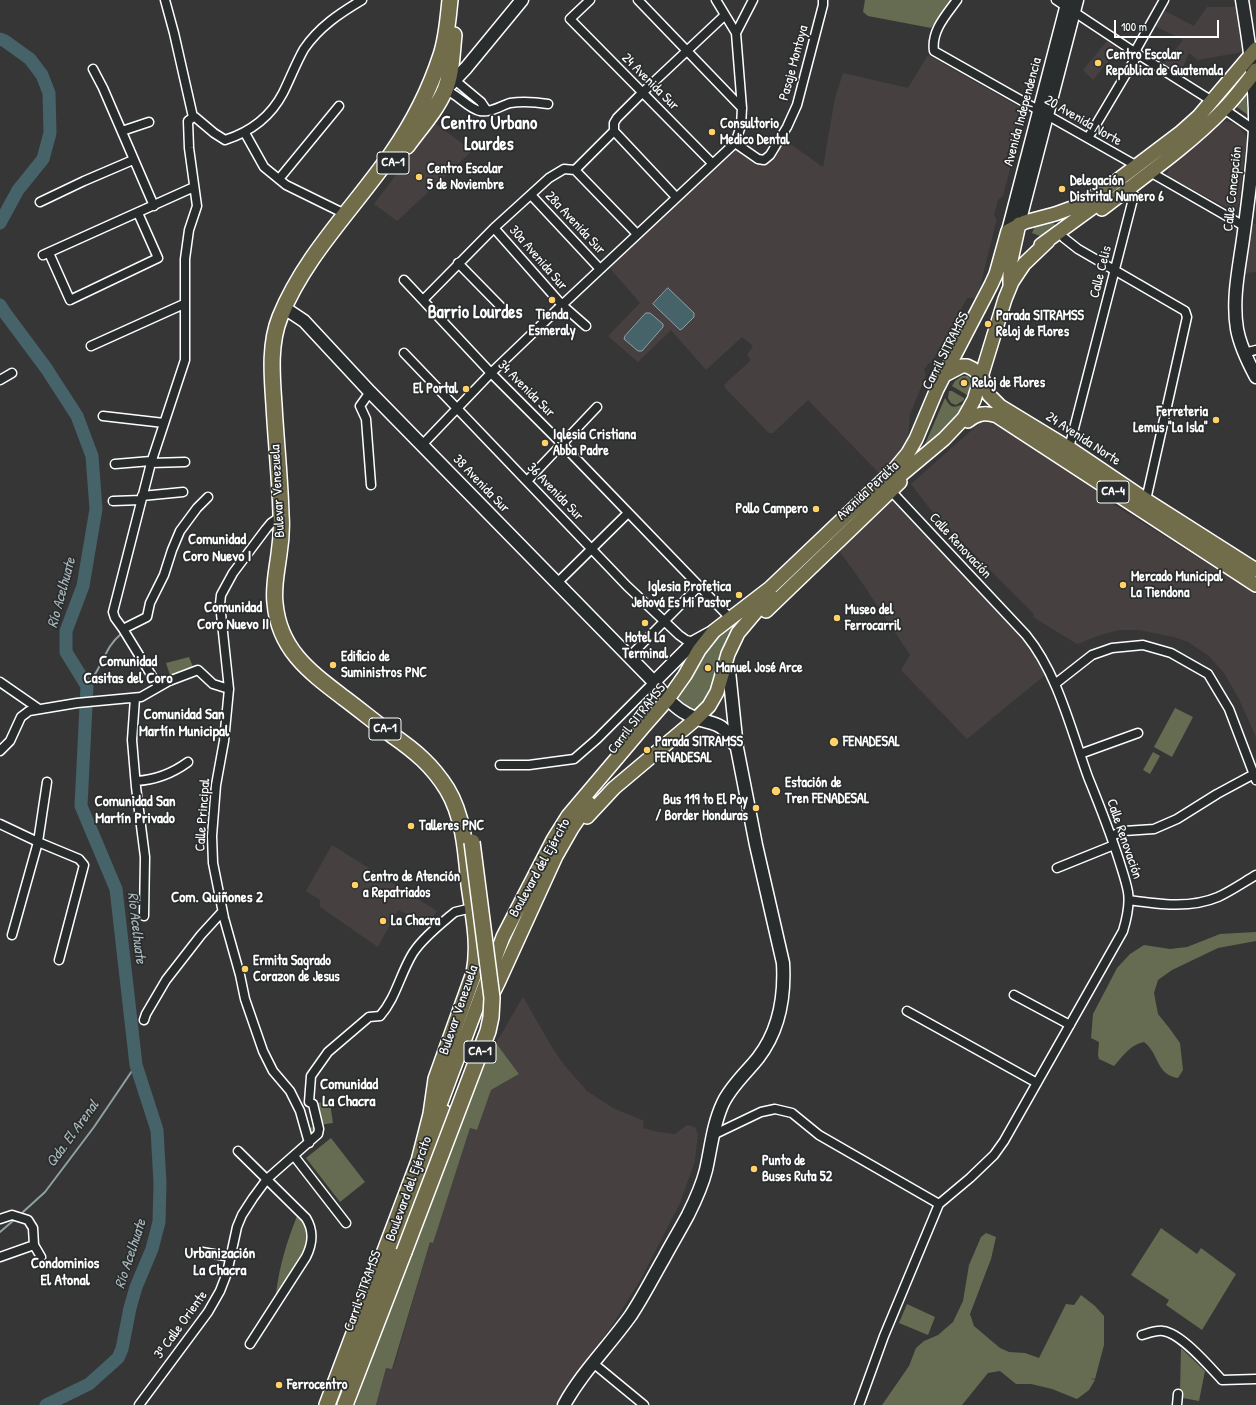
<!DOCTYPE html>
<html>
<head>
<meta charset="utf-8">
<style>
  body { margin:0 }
  #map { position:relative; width:1256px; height:1405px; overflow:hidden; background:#373636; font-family:"Patrick Hand",sans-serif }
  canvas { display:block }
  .scale { position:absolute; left:1114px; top:20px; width:105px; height:18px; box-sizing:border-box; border:2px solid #fff; border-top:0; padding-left:5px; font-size:12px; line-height:14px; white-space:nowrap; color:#fff; -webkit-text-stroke:3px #2a2d2e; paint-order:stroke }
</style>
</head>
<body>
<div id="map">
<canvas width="1256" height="1405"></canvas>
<div class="scale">100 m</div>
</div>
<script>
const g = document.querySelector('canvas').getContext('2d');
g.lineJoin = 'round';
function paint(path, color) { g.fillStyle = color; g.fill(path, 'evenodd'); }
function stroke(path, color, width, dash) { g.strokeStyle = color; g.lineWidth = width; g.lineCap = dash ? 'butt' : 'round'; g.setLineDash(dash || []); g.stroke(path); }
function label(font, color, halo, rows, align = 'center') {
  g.font = font + ' "Patrick Hand",sans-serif'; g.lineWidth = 3.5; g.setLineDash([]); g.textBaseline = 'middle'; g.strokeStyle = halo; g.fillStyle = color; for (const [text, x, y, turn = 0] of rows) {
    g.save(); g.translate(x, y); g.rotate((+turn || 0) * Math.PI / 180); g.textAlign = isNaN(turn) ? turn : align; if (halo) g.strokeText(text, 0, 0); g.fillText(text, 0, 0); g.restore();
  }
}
paint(new Path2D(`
  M1207 7H1237L1240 28 1239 31 1242 52 1198 60 1189 53 1179 76 1163 65 1183 40 1155 26 1163 10 1194 26Z
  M1107 41 1118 49 1093 80 1083 70Z
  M928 55 1021 108 1024 114 1023 119 1003 196 998 200 994 215 996 219V222L978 295 975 298H967L955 320V322L931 363H929L924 370 926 375 910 414 908 439 894 458 881 473 878 472 808 400 773 433H769L725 388 724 385 751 360 747 355 753 346 742 337 706 370 671 330 638 362 608 336 640 303 609 267 734 149 764 166 785 140 823 167 835 98 843 73 908 88Z
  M1225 121 1233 123 1239 127 1247 137 1239 203 1236 209 1232 210 1170 178 1167 174 1170 165 1217 125Z
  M435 123 472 151 397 221 374 204Z
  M1252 224H1256V272L1245 273Z
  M983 420H988L994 423 1065 467 1113 504 1256 594V737L1239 699 1224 673 1209 656 1188 642 1174 637 1139 630H1120L1103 634 1077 644 1033 617 1034 614 934 514 911 484Z
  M891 497 1030 647 1045 675 967 739 901 670 910 655 863 584 838 549Z
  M332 845 437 911 428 924 398 910 378 947 320 907V900L306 891Z
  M523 997 553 1049 565 1066 587 1091 599 1099 613 1108 644 1121 643 1128 658 1132 675 1134 687 1125 695 1127 698 1134 695 1161 680 1203 641 1279 611 1327 566 1386 556 1405H376L386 1367 393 1369 430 1242H433L470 1128 477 1130 491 1090 519 1074 496 1043Z`), '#474040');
paint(new Path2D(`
  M865 0H951L931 28 868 16 863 12Z
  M1246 93 1248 115 1234 105Z
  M1052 221 1058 229 1045 238 1032 233 1035 226Z
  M962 376H968L972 381 970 390 967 395 952 386 955 381Z
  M949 391H952L964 398V400L956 405 951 403 948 398Z
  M945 398C952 410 953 407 965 404L960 416 922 451Z
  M752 611 719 678 700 710 691 713 678 701C679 691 686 682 692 673 697 665 701 657 707 649 718 633 736 622 752 611Z
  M189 657 194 669 171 678 166 663Z
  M1175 708 1193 717 1172 757 1154 747Z
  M1153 752 1160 756 1150 774 1143 770Z
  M1256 932V941L1218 948 1172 970 1158 980 1154 993 1158 1014 1170 1029 1180 1043 1183 1070 1178 1078C1156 1075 1159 1053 1144 1042 1131 1044 1123 1056 1114 1066L1099 1059 1098 1055 1099 1042 1091 1038 1093 1014 1117 968 1130 954 1144 945 1170 949 1187 947 1220 934Z
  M496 1043 519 1074 491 1090 477 1130 470 1128 433 1243 430 1242 392 1369 386 1368 376 1405H355L484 1050Z
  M323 1102 330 1103 333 1123 319 1125 309 1143 306 1129 319 1125 313 1104Z
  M331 1138 365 1182 340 1202 306 1158Z
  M297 1216 307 1222 311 1246 280 1296 276 1294C279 1267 287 1241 297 1216Z
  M1161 1228 1197 1254 1201 1248 1236 1274 1202 1330 1166 1305 1169 1300 1131 1275Z
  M986 1233 996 1237 991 1259 970 1314 974 1326 1000 1348 1009 1352 1025 1353 1039 1358 1066 1304 1074 1305 1081 1295 1095 1306 1104 1316V1345L1095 1379 1090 1378 1095 1380 1089 1390 1077 1399 1052 1389 1031 1384H1016L1000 1371 988 1373 962 1405H882L909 1366 916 1348 924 1341 938 1335 953 1322 963 1301 969 1265 981 1237Z
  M907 1304 935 1317 928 1335 899 1323Z
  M1181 1348 1205 1371 1199 1401 1183 1398 1184 1393 1180 1392Z`), '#656c52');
const water = new Path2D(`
  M668 288 694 313V317L682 329 680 330 653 304Z
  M646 313H650L663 324V327L642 351H638L624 339 625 336Z`);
paint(water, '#466369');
stroke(water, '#90a1a5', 1);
stroke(new Path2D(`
  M87 686C91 680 95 675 98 669 106 655 108 645 121 634
  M23 1212 45 1192 94 1127 136 1065
  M0 1232 14 1220`), '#90a1a5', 2);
stroke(new Path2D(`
  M0 39 5 41 30 59 42 75 49 93 50 133 43 159 18 190 0 223
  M0 305 5 313 46 368 77 416 92 456 96 509 83 586 66 631V652L87 686 81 806 116 889 136 1065 157 1130 160 1183 159 1222 152 1249 136 1287 130 1308 122 1349 118 1358 89 1384 46 1405`), '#466369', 13);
const street = new Path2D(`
  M165 0 174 33 193 117
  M590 0 570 19 712 163
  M638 0 742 108
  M957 0C946 15 931 31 934 51L1137 166
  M1056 0 1136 53 1212 101
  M736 33 753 0
  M93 69 103 88 154 206
  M451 77 481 102 487 111
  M445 90C458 94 467 108 480 111 491 113 500 106 510 103 523 101 535 102 548 104
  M1224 109 1256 131
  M122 131 149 122
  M614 131 676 197
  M245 133 264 167 286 185 345 214
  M1088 138 1135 59 1137 48 1164 0
  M735 143 758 159 764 160 770 155 787 127 797 105 823 5V0
  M575 170 637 234
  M1150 172 1244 226
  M279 179 339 106
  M531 195 600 269
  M40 202 84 181 133 160
  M494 228 562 305 586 326
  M1064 238 1078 249 1185 311 1187 317 1146 500
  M49 253 70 300 158 258 138 213
  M43 255 194 187
  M458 263 507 313
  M404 280 491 373 562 444 730 618
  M423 300 494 228 549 178 564 169 575 170 614 131V123L617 118 642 93 724 16
  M91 346 184 304
  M404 353 627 586 679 635 686 640 694 642
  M1244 353 1256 350
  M0 380 12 373
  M370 392 360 406 366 419 371 485
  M103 416 164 423
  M422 445 491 373 562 305 735 143 741 126 742 108 736 33 716 0
  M1069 448 1134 195
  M151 463 185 462
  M115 464 151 461
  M527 481 597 407
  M142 496 183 492
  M113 501 141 500
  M281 516 271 523 266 529 233 573 221 595 220 604 229 689 224 741 216 785 212 836 213 863 224 918 240 975 245 999 263 1051 273 1071 290 1091 300 1111 309 1143
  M557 583 628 513
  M123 629 147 617 150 603 164 575 172 550 180 531 197 508 208 497
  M629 657 699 586
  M0 682 39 709
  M1055 684 1092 655 1112 648 1143 645 1171 653 1208 674 1229 709 1256 780
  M158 686 123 629 115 618 113 612 151 463 185 360V259L189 230 197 206 189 148 188 121 192 118 195 117 214 133 225 140C250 132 271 116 283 93 290 79 296 63 304 49 319 27 340 13 362 0
  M135 698 132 740 136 787 145 857 144 916
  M0 751 10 741 21 717 29 711 77 703 141 697 169 681 198 670 213 684 229 689
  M1080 754 1138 733
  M500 765H529L574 759 597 739 654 682
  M136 781C155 780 173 773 188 762
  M0 824 38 842 79 859 84 865 59 960
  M1111 836 1124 831 1154 829 1177 819 1217 794 1254 774
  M1057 868 1114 845
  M1129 900C1157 904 1190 909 1218 897 1231 891 1244 882 1256 875
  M12 935 38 842 47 782
  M1014 995 1070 1025
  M907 1011 1037 1083
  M144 1020 146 1014 166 980 201 935 222 912
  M713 1135 761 1112 775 1109 792 1113 819 1135 939 1204
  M238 1151 306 1218C314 1231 313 1243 306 1257L250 1344
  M294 1156 346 1223
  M0 1219 12 1215 28 1220 33 1228 34 1245 41 1257
  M202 1252 231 1257
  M0 1257 34 1245
  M1142 1335C1149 1333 1156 1330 1163 1331 1181 1333 1210 1367 1222 1380L1256 1379
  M593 1363 644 1405
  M139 1405 208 1312 220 1291 227 1273 237 1227 242 1215 253 1198 267 1179 318 1134 319 1129 313 1104 309 1102 311 1076 328 1052 369 1017 380 1016C396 998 400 974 413 953 422 939 437 927 450 916L455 912 472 908
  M859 1405 884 1336 939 1204 970 1178 994 1155 1004 1141 1123 931C1127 918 1130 905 1128 892 1126 881 1122 870 1119 860 1110 832 1099 804 1088 777 1071 730 1058 674 1026 635L891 491
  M1177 1405 1178 1394`);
const secondary = new Path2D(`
  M1242 0C1249 43 1256 87 1255 130 1253 166 1248 203 1243 239 1239 268 1232 299 1237 329 1240 346 1248 362 1256 377
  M446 89 466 68 522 0
  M1019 224 1024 204 1077 0
  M1008 231 1068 0
  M286 309 304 321 370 392 654 682C664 694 673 707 687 714 709 727 720 716 734 744
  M654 682 694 642 714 631
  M564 1405C582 1372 609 1346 631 1315 643 1297 653 1277 664 1258 672 1243 680 1230 688 1215 695 1201 702 1186 706 1170 711 1148 713 1124 723 1103 731 1086 746 1073 758 1058 779 1031 785 997 783 963L756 845 737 748 729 671`);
const primary = new Path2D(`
  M1102 209C1143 177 1187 147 1223 110 1235 98 1246 83 1256 70
  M1041 245 1107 197
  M1010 284V265L1019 224
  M943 376 962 366H967L973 369 982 377 989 395 1000 406 1069 448 1146 500 1256 570
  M968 421C977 413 986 412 997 416L1256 585
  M889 485 944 439 964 418 974 400 1005 299 1012 282 1024 264 1048 241
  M766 611 900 482
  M587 817 614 788 696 719 709 706 717 692 728 654 738 633 770 595
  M490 999 498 983 556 856 572 828 589 803
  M434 1121 503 937 553 840 568 816 645 725 668 699 685 675 699 650 714 631 770 588 894 470 908 453 916 439 937 389 991 285 996 274 1008 231 1025 222 1055 214 1077 206 1106 189 1180 133 1199 116 1256 49
  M348 1377 445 1112`);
const highway = new Path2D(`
  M407 146C420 128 436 111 445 90 452 73 452 53 454 35
  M327 1405 419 1161 431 1114 436 1079 474 973C480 944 473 914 469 885 466 853 464 817 447 789 432 765 415 751 392 735 376 723 360 710 344 698 310 672 279 650 275 603 273 587 277 570 279 554 281 541 282 528 281 515 280 478 276 442 274 405 272 376 269 344 280 317 305 255 354 208 392 153 412 124 430 89 441 55 447 37 448 18 450 0
  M345 1405 404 1252`);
stroke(street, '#fff', 11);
stroke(secondary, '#fff', 15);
stroke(primary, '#fff', 16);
stroke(highway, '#fff', 18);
stroke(street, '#2a2d2e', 8);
stroke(secondary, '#2a2d2e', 12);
stroke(primary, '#716d4b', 13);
stroke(highway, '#716d4b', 15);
const highwayBridge = new Path2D(`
  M404 1252 488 1031 491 1017 492 998 472 842`);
stroke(highwayBridge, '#fff', 18, []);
stroke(highwayBridge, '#716d4b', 15);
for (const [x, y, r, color] of [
  [1098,63,4,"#ffd166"],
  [712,132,4,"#ffd166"],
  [419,177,4,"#ffd166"],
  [1062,189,4,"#ffd166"],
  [552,300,4,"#ffd166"],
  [988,324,4,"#ffd166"],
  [964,383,4,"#ffd166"],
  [466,389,4,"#ffd166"],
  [1216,420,4,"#ffd166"],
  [545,443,4,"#ffd166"],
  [816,509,4,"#ffd166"],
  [1123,585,4,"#ffd166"],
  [739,595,4,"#ffd166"],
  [837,618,4,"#ffd166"],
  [645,623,4,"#ffd166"],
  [333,665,4,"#ffd166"],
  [708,668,4,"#ffd166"],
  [834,742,5,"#ffd166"],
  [647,750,4,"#ffd166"],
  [776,791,5,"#ffd166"],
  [756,808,4,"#ffd166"],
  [411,826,4,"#ffd166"],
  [355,885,4,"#ffd166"],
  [383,921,4,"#ffd166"],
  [245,969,4,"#ffd166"],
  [754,1169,4,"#ffd166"],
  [279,1385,4,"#ffd166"]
]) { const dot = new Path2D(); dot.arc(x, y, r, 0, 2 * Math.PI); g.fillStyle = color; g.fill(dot); stroke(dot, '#2a2d2e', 1.5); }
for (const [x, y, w] of [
  [393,163,32],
  [1113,492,32],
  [385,729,32],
  [480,1052,32]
]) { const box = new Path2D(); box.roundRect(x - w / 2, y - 11, w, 22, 3); g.fillStyle = '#2a2d2e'; g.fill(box); stroke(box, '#fff', 1); }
label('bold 13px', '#fff', null, [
  ["CA-1",393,163],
  ["CA-4",1113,492],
  ["CA-1",385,729],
  ["CA-1",480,1052]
]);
label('bold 14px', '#fff', '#2a2d2e', [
  ["Centro Escolar",1106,55],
  ["República de Guatemala",1106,71],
  ["Consultorio",720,124],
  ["Medico Dental",720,140],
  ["Centro Escolar",427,169],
  ["5 de Noviembre",427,185],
  ["Delegación",1070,181],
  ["Distrital Numero 6",1070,197],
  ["Tienda",552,315,"center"],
  ["Esmeraly",552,331,"center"],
  ["Parada SITRAMSS",996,316],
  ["Reloj de Flores",996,332],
  ["Reloj de Flores",972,383],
  ["El Portal",458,389,"right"],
  ["Ferreteria",1208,412,"right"],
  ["Lemus \"La Isla\"",1208,428,"right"],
  ["Iglesia Cristiana",553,435],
  ["Abba Padre",553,451],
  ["Pollo Campero",808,509,"right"],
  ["Mercado Municipal",1131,577],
  ["La Tiendona",1131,593],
  ["Iglesia Profetica",731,587,"right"],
  ["Jehová Es Mi Pastor",731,603,"right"],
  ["Museo del",845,610],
  ["Ferrocarril",845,626],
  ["Hotel La",645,638,"center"],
  ["Terminal",645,654,"center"],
  ["Edificio de",341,657],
  ["Suministros PNC",341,673],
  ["Manuel José Arce",716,668],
  ["Parada SITRAMSS",655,742],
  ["FENADESAL",655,758],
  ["FENADESAL",843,742],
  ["Estación de",785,783],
  ["Tren FENADESAL",785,799],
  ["Bus 119 to El Poy",748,800,"right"],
  ["/ Border Honduras",748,816,"right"],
  ["Talleres PNC",419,826],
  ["Centro de Atención",363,877],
  ["a Repatriados",363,893],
  ["La Chacra",391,921],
  ["Ermita Sagrado",253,961],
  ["Corazon de Jesus",253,977],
  ["Punto de",762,1161],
  ["Buses Ruta 52",762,1177],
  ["Ferrocentro",287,1385]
], 'left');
label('14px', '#fff', '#2a2d2e', [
  ["Pasaje Montoya",794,63,-75],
  ["24 Avenida Sur",650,82,45],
  ["Avenida Independencia",1023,112,-75],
  ["20 Avenida Norte",1083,121,30],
  ["Calle Concepción",1233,189,-84],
  ["28a Avenida Sur",575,223,47],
  ["30a Avenida Sur",538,258,49],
  ["Calle Celis",1101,272,-76],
  ["Carril SITRAMSS",946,351,-63],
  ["34 Avenida Sur",526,389,45],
  ["24 Avenida Norte",1083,439,33],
  ["38 Avenida Sur",481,484,46],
  ["Bulevar Venezuela",278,491,-93],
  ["Avenida Peralta",868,491,-43],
  ["36 Avenida Sur",555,492,46],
  ["Calle Renovación",960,546,47],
  ["Carril SITRAMSS",637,719,-52],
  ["Calle Principal",203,815,-86],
  ["Calle Renovación",1124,839,71],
  ["Boulevard del Ejército",540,868,-61],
  ["Bulevar Venezuela",459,1010,-71],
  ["Boulevard del Ejército",409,1189,-70],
  ["Carril SITRAMSS",363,1291,-70],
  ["3ª Calle Oriente",181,1325,-54]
]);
label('bold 15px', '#fff', '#2a2d2e', [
  ["Comunidad",217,540],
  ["Coro Nuevo I",217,557],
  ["Comunidad",233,608],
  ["Coro Nuevo II",233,625],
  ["Comunidad",128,662],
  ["Casitas del Coro",128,679],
  ["Comunidad San",184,715],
  ["Martín Municipal",184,732],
  ["Comunidad San",135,802],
  ["Martín Privado",135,819],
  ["Com. Quiñones 2",217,898],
  ["Comunidad",349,1085],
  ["La Chacra",349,1102],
  ["Urbanización",220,1254],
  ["La Chacra",220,1271],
  ["Condominios",65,1264],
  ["El Atonal",65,1281]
]);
label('italic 15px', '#acb9bc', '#2a2d2e', [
  ["Río Acelhuate",62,593,-75],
  ["Río Acelhuate",136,928,83],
  ["Qda. El Arenal",73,1134,-54],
  ["Río Acelhuate",131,1254,-72]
]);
label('bold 18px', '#fff', '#2a2d2e', [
  ["Centro Urbano",489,124],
  ["Lourdes",489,145],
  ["Barrio Lourdes",475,313]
]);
</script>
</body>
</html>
